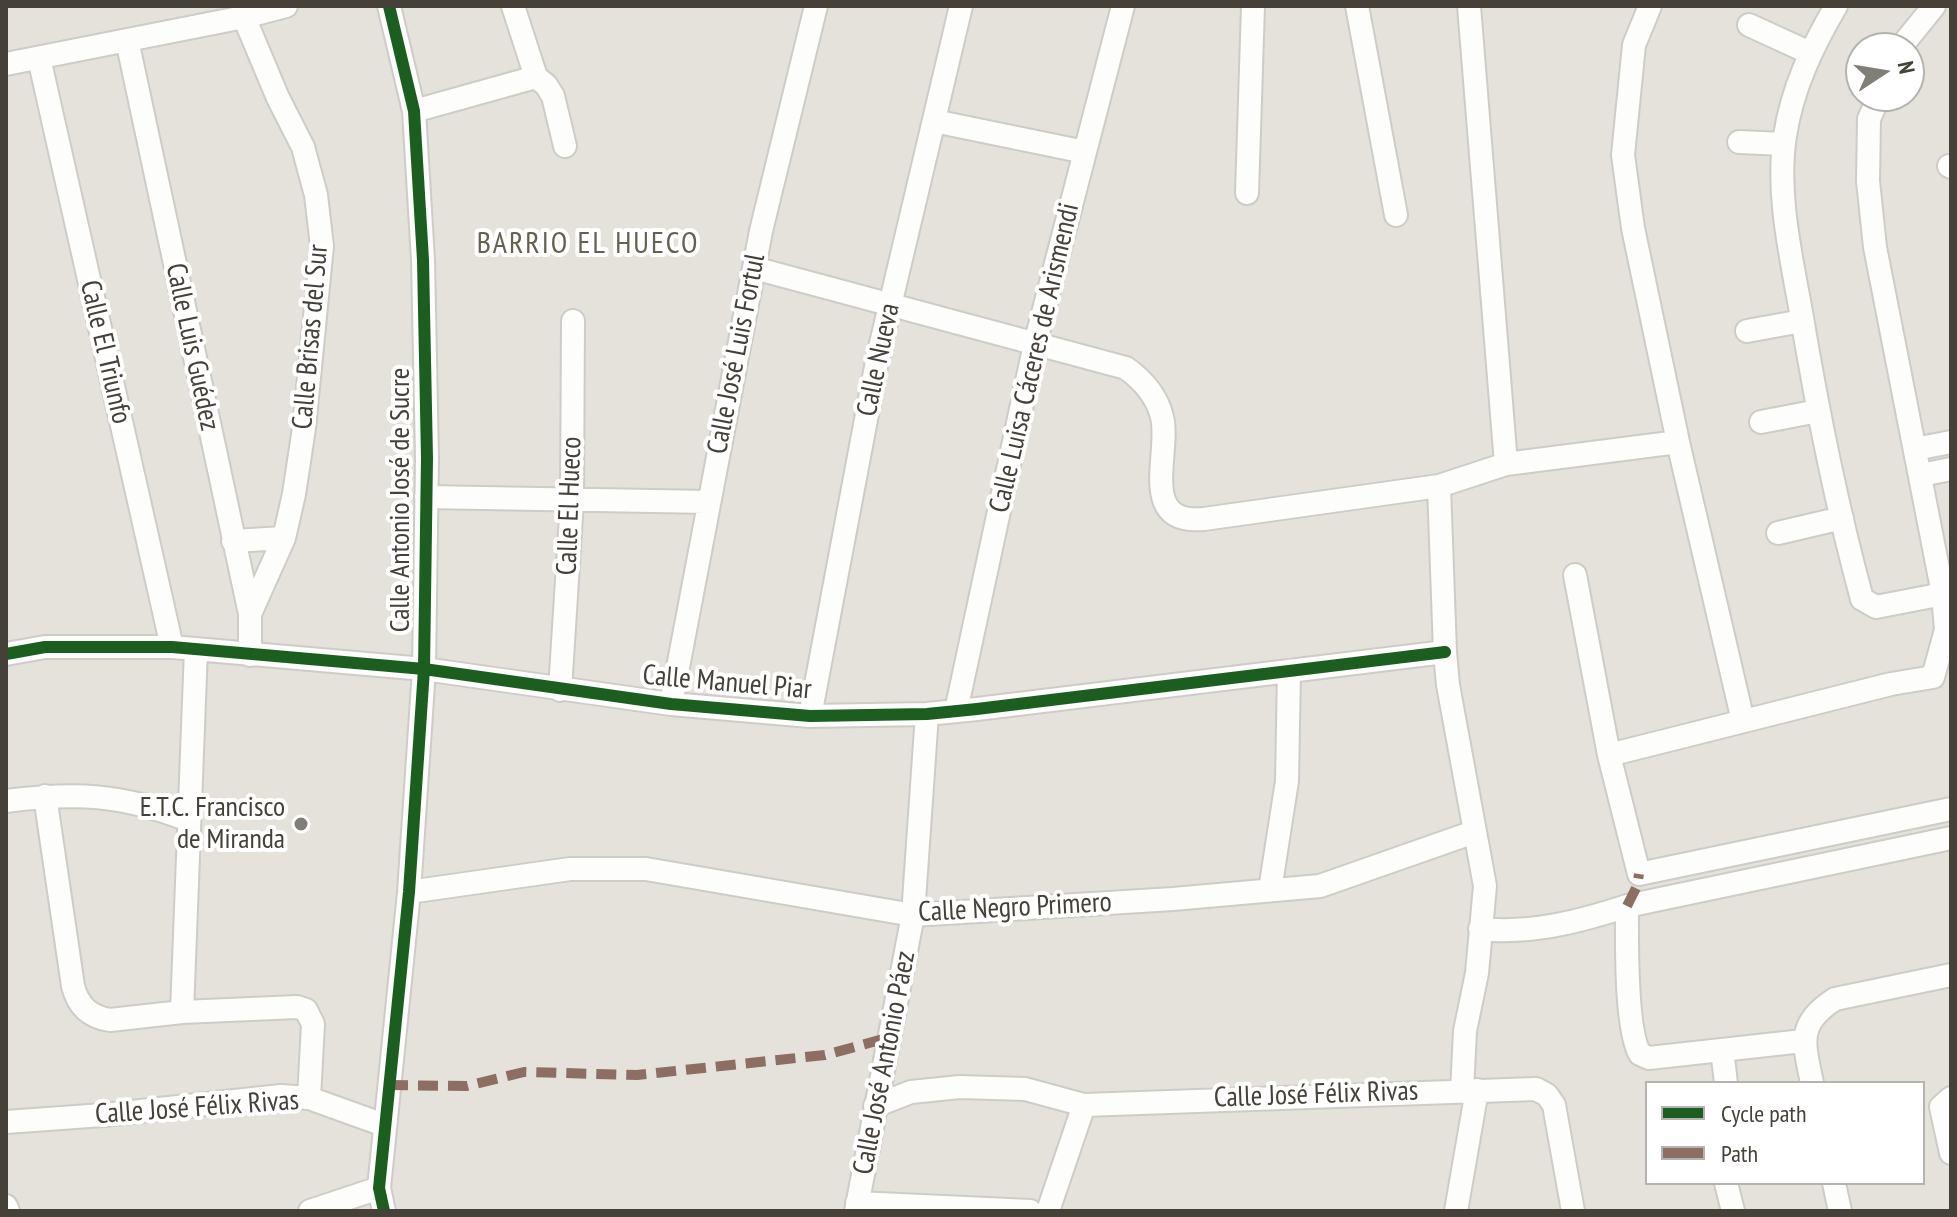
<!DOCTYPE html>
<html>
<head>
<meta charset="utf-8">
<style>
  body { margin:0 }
  #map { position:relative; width:1957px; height:1217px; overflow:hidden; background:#f1f0eb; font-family:"PT Sans Narrow",sans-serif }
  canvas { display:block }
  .frame { position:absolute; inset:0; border:8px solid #454138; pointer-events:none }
  .legend { position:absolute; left:1645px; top:1081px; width:280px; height:104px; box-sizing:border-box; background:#fff; border:2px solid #b5b3af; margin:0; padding:10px 14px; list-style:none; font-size:24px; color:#454138 }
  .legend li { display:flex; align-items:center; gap:16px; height:40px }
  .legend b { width:40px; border:2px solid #b5b3af }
  .north { position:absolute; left:1845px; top:32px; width:80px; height:80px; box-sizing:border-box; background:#fff; border:2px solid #b5b3af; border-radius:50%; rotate:78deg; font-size:22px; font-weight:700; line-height:32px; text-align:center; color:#454138 }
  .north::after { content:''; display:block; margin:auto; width:28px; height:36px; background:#817e77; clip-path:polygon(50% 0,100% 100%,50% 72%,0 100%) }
</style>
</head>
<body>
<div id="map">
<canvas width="1957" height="1217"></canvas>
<div class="frame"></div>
<ul class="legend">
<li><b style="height:10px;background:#1b5e20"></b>Cycle path</li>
<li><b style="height:10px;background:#8d6e63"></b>Path</li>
</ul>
<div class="north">N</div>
</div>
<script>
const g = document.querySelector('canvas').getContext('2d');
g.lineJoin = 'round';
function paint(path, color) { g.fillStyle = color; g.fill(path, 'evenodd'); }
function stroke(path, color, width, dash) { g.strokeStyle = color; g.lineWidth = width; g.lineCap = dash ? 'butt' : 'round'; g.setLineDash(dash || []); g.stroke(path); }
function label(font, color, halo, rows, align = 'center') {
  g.font = font + ' "PT Sans Narrow",sans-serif'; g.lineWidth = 8; g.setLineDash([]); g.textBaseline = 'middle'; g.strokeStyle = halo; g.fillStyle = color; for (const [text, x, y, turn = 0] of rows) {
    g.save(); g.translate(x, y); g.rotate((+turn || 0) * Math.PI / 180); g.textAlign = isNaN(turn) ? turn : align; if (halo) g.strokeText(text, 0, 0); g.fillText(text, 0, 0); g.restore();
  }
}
paint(new Path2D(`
  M6 6H1951V1211H6ZM1861 48H1909V96H1861ZM1647 1083H1923V1183H1647Z`), '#e4e2da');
const minor = new Path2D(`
  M513 6 536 77 546 85 553 96 565 146
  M1357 6 1396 215
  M1469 6 1506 464
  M1650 6 1634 45 1623 155 1633 228 1678 442 1743 721
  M1836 6C1812 47 1792 89 1785 136 1776 193 1791 256 1801 312 1817 408 1836 504 1862 599L1876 607 1943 594
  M244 17 278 98 303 147 316 195 322 246 304 428 294 494 284 538 250 614
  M1749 25 1810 53
  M127 40 250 614V655
  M1900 48 1934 6
  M39 58 172 647
  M6 64 244 17 286 6
  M414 111 536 77
  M934 121 1085 152
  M1739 142 1784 144
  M1949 166 1951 167
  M1247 193 1253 6
  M754 268 1126 368C1144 381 1157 396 1162 417 1171 453 1137 525 1204 519L1439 486 1506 464 1678 442
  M1747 331 1802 321
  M1761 422 1818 411
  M1915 449 1951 442
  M1921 475 1951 469
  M1439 486 1445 652 1448 685 1485 886 1477 973 1465 1031 1462 1091
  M426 497 709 502
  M1778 533 1842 518
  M233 541 284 538
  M1575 575 1609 755 1639 874 1951 809
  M6 654 45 647H172L424 669 671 704 810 716 927 714 977 709 1445 652
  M560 690 572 501 573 321
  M671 704 761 231 816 6
  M956 711 1035 344 1123 6
  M810 716 878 356 961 6
  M1609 755 1891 684 1933 677 1946 630 1943 594 1875 247 1868 181 1869 119 1879 96
  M45 796 73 986C78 1006 90 1017 110 1020L182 1012 297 1007 306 1010 313 1024 309 1098
  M6 801C76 792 121 794 188 820
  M1270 890 1287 781 1289 671
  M409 892 570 869H646L913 915 1173 899 1320 886 1474 832
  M1627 906C1627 938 1625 1029 1640 1054L1649 1058 1803 1041
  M1480 929C1531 934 1579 922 1627 906L1951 838
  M182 1012 196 649
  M1722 1050 1726 1083
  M1812 1083C1804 1043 1796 1024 1835 999L1951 975
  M1951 1098 1941 1107 1951 1153
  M875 1106 911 1092 960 1087 1025 1089 1084 1105 1536 1089 1547 1095 1554 1105 1573 1211
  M6 1122 103 1115 281 1096 309 1098 384 1125
  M1726 1183 1733 1211
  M1834 1183 1840 1211
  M857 1203 1030 1211
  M6 1206 8 1211
  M310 1211 379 1188
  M384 1211 379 1188 409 892 424 669 427 458 423 260 414 111 389 6
  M856 1211 913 915 927 714
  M1048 1211 1084 1105
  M1456 1211 1477 1090`);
stroke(minor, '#cdccc7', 26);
stroke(minor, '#fdfdfc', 22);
stroke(new Path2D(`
  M1627 906 1637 886 1639 874
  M388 1085 467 1086 524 1072 637 1075 825 1055 891 1037`), '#8d6e63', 10, [20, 10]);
stroke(new Path2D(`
  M6 654 45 647H172L424 669 671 704 810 716 927 714 977 709 1445 652
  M384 1211 379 1188 409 892 424 669 427 458 423 260 414 111 389 6`), '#1b5e20', 12);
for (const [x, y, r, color] of [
  [301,824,8,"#817e77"]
]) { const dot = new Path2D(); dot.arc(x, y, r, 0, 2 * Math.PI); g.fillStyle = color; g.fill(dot); stroke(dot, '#fff', 3); }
label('28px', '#454138', '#fff', [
  ["Calle Brisas del Sur",311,337,-85],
  ["Calle Luis Guédez",192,347,78],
  ["Calle El Triunfo",105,352,77],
  ["Calle José Luis Fortul",737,354,-79],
  ["Calle Luisa Cáceres de Arismendi",1035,358,-77],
  ["Calle Nueva",879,360,-78],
  ["Calle Antonio José de Sucre",401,500,-90],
  ["Calle El Hueco",570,506,-88],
  ["Calle Manuel Piar",727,683,5],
  ["Calle Negro Primero",1015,908,-3],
  ["Calle José Antonio Páez",885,1063,-79],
  ["Calle José Félix Rivas",1316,1095,-2],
  ["Calle José Félix Rivas",197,1108,-4]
]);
label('28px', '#454138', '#fff', [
  ["E.T.C. Francisco",285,808],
  ["de Miranda",285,840]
], 'right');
g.letterSpacing = '2px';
label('30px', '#676050', '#fff', [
  ["BARRIO EL HUECO",588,244]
]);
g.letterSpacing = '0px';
</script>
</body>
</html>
